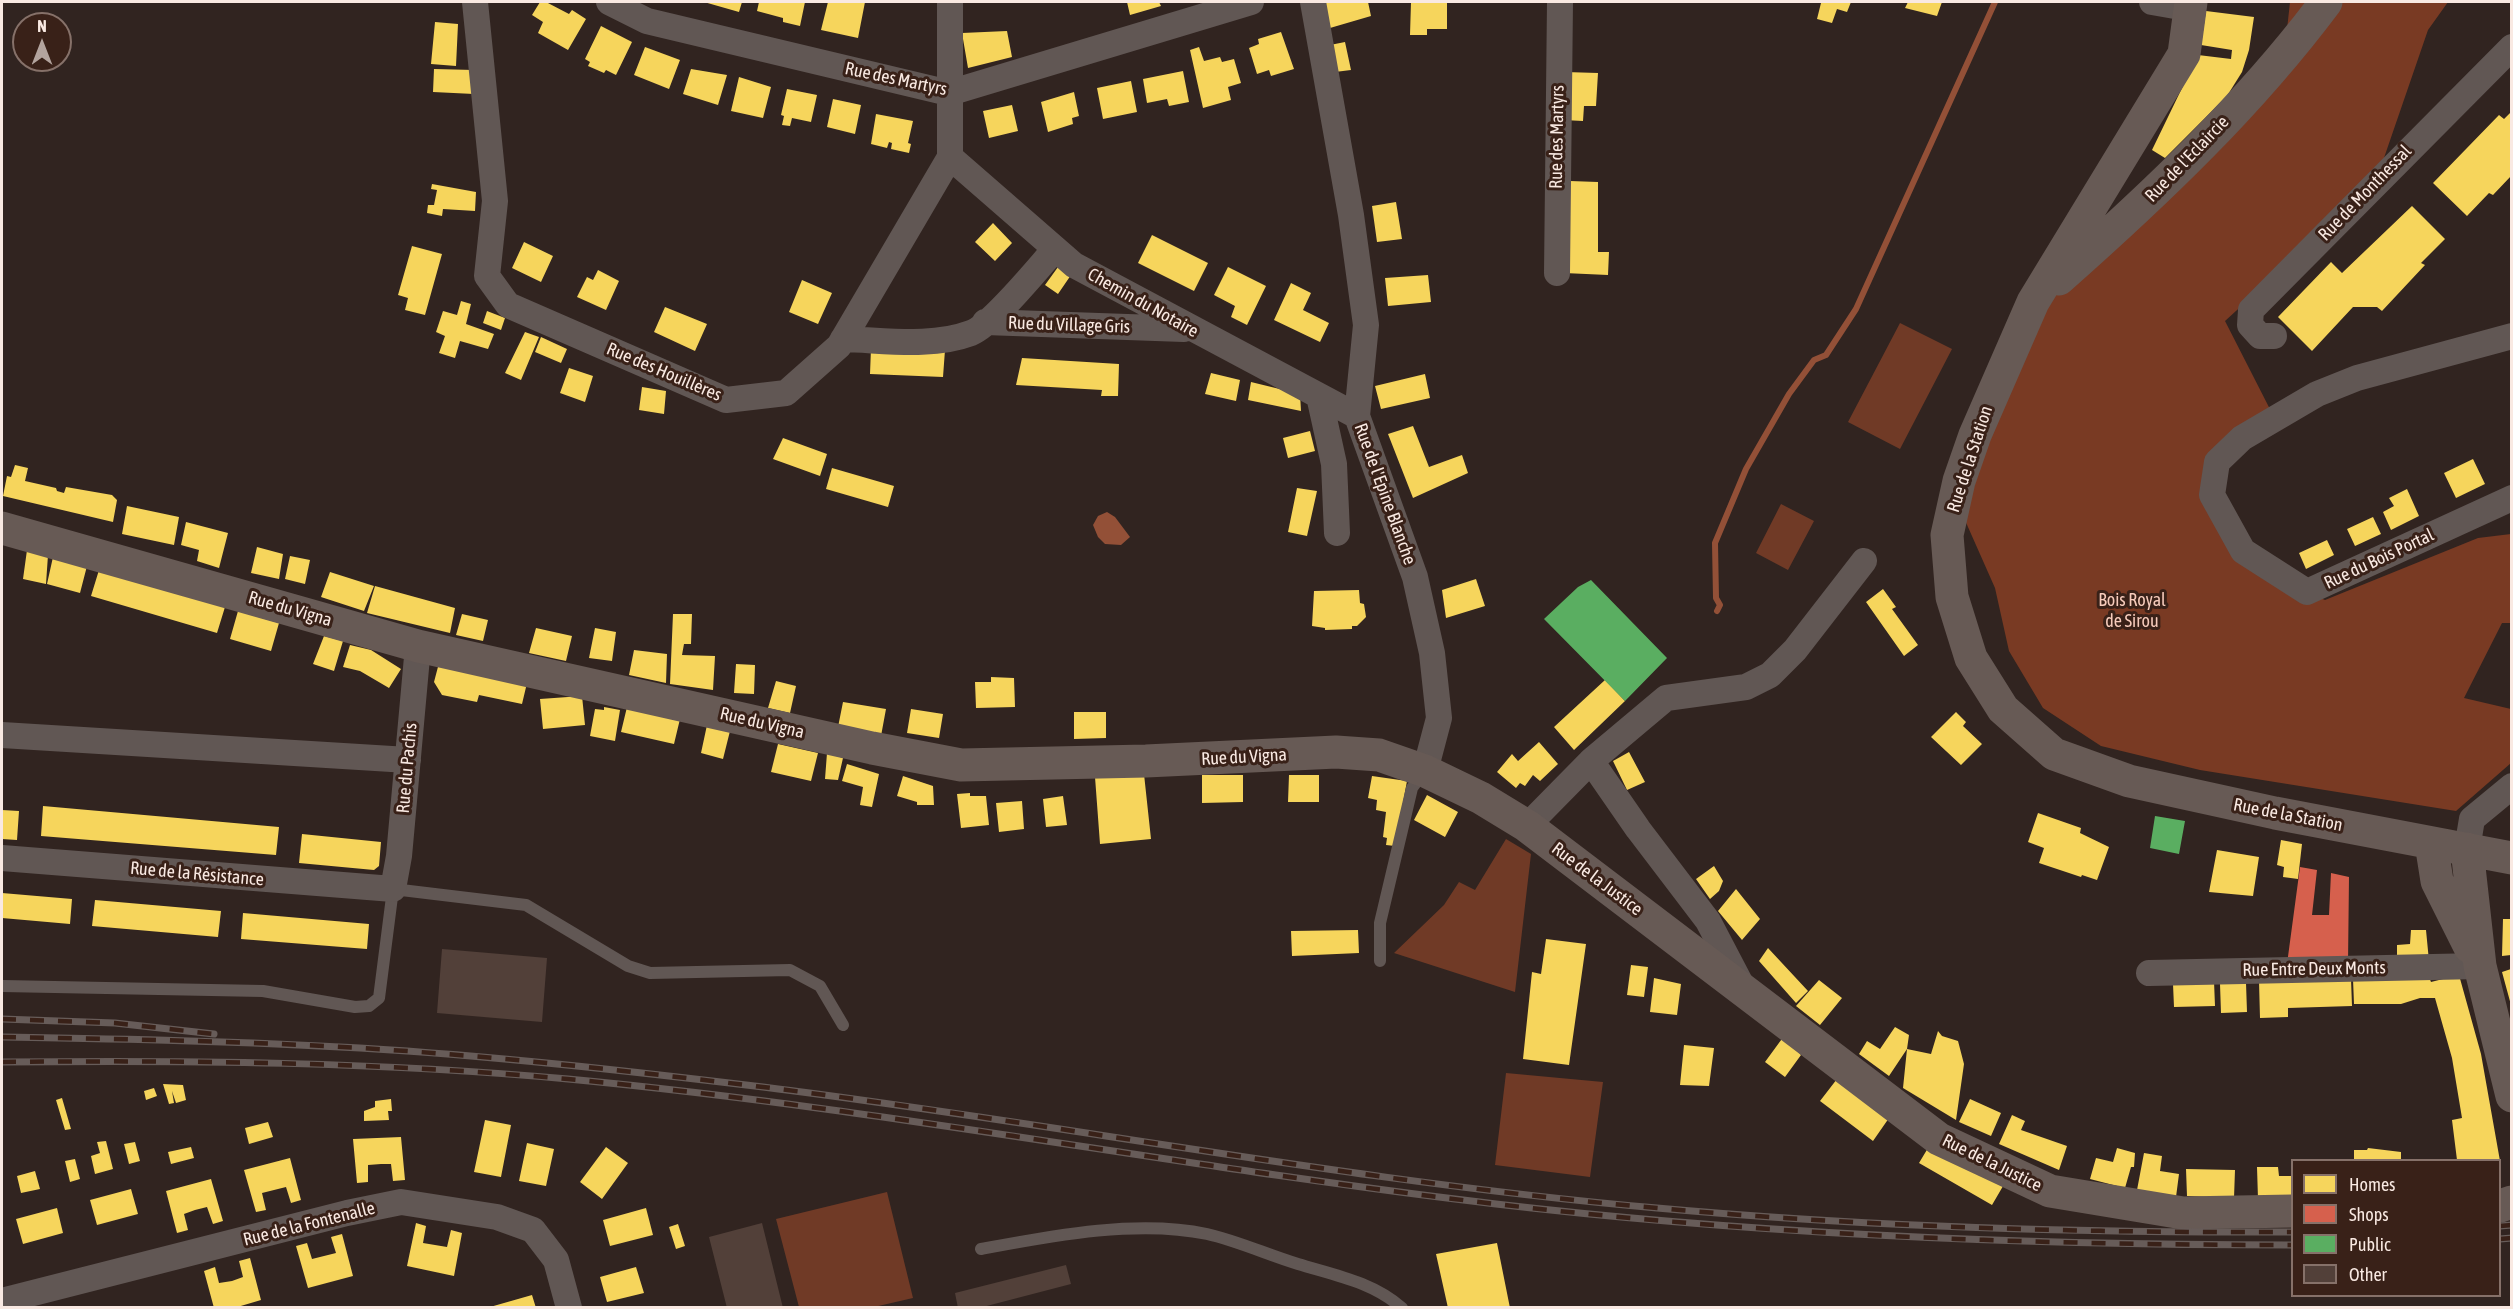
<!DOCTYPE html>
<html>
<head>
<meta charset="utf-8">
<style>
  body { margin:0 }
  #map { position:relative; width:2513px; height:1309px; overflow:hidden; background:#312420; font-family:"Asap Condensed",sans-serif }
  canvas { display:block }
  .frame { position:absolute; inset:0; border:3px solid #f9e9e2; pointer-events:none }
  .legend { position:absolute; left:2291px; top:1159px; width:210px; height:138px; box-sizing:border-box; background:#392118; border:2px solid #867169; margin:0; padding:8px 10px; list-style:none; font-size:18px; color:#f9e9e2 }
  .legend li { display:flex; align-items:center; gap:12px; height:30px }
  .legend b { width:30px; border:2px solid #867169 }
  .north { position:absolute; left:12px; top:12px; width:60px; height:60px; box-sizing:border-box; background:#392118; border:2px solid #867169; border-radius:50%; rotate:0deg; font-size:16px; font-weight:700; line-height:24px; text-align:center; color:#f9e9e2 }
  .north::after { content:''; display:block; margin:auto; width:21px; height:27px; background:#b3a49e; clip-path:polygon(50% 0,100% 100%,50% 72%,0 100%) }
</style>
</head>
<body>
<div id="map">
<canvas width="2513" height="1309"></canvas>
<div class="frame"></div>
<ul class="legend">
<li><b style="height:16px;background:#f6d55c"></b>Homes</li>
<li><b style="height:16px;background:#d6604d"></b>Shops</li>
<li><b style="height:16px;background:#5aae61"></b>Public</li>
<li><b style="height:16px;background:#524039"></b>Other</li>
</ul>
<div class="north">N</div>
</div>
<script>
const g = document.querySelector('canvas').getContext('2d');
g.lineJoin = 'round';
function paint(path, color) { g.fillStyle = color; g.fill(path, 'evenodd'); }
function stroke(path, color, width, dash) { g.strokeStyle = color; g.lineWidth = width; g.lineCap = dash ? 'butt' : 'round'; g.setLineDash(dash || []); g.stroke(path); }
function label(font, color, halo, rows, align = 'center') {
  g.font = font + ' "Asap Condensed",sans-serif'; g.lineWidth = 6; g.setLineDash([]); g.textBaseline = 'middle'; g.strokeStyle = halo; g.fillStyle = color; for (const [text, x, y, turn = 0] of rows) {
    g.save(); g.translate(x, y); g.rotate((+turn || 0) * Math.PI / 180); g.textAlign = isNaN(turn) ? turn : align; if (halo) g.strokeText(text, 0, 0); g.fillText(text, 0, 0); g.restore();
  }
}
paint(new Path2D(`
  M1900 323 1952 349 1900 449 1848 422Z
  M1781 504 1814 521 1788 570 1756 553Z
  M1506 839 1531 854 1515 992 1394 953 1444 905 1459 882 1475 890Z
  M1506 1073 1603 1082 1590 1177 1495 1165Z
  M887 1192 913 1298 874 1307H799L776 1219Z`), '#703a26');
paint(new Path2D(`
  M2290 2H2448L2428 30 2375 184 2225 321 2275 419 2242 438 2212 495 2243 551 2307 592 2325 600 2478 538 2511 534V623H2502L2464 698 2511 709V763L2456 811 2200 770 2101 746 2043 708 2009 651 1995 588 1964 518 2033 302 2284 57Z`), '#793a23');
paint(new Path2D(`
  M1107 512 1115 517 1130 537 1121 545 1105 544 1098 537 1093 525 1098 516Z`), '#935037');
paint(new Path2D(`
  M540 2H546L569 14 572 10 586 19 568 50 538 33 543 22 532 15Z
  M704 2H742L739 12Z
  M759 2H805L800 26 783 22V18L757 11Z
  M828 2H865L858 38 821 30Z
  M1127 2H1159L1161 6 1130 15Z
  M1329 2H1368L1371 16 1330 28 1322 4Z
  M1411 2H1447V29H1427V35H1410Z
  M1826 2H1851L1847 12 1837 9 1832 23 1817 19 1821 3Z
  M1908 2H1942L1937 16 1905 8Z
  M2206 11 2254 17 2249 50 2242 72 2227 96 2165 158 2152 150 2198 55 2231 59 2232 50 2201 45Z
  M435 22 458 24 456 66 431 64Z
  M601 26 632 42 616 75 606 70 604 73 588 66 590 62 585 59Z
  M1007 31 1012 57 968 68 962 33Z
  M1281 32 1294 69 1271 76 1269 70 1257 74 1249 48 1259 44 1258 39Z
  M1345 42 1351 70 1335 72 1330 45Z
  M645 47 680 60 669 89 634 75Z
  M1199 47 1204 61 1220 57 1222 62 1234 59 1241 83 1228 87 1231 100 1203 108 1190 50Z
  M434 69 474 70V94L433 92Z
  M691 69 727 75 718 105 683 94Z
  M1183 71 1189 102 1169 106 1167 99 1147 103 1143 79Z
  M1565 72 1598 73 1596 106H1584L1583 121 1563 120Z
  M739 77 771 87 763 118 731 111Z
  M1131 81 1137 112 1103 119 1097 88Z
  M787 89 817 95 811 122 792 118 790 126 782 125 784 116 781 115Z
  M1074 92 1079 116 1072 118 1073 124 1048 132 1041 102Z
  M833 99 861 105 855 134 827 127Z
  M1012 105 1018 131 989 138 983 111Z
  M2511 112V176L2493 195 2489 193 2467 216 2433 183 2499 115 2504 119Z
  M876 114 913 121 908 143 911 144 909 153 891 149 892 143 889 142 887 148 871 144Z
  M1570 181 1598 182V252H1609L1608 275 1564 273Z
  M432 184 476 192 475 211 443 209 442 216 427 213 428 205H434L437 190 431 189Z
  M1396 202 1402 239 1377 242 1372 206Z
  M2412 206 2445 239 2421 263 2425 265 2382 311 2377 307H2353L2312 351 2278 317 2331 262 2342 273Z
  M993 223 1012 243 995 261 975 242Z
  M1152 235 1208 263 1194 291 1138 263Z
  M524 242 553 256 541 282 512 268Z
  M412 246 442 254 425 315 405 310 408 298 398 295Z
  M1058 267 1071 275 1058 294 1045 285Z
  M1228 267 1266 286 1247 325 1231 317 1235 306 1214 295Z
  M598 270 619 281 606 310 577 297 587 277 593 280Z
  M1428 275 1431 302 1388 306 1385 278Z
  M802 280 832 293 818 324 789 312Z
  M1291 283 1311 293 1303 310 1329 323 1320 342 1274 320Z
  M461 301 471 304 466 324 494 334 488 349 460 341 455 358 439 353 445 336 436 332 443 311 457 315Z
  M665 307 707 324 695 351 654 332Z
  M487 311 505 318 501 330 483 323Z
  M525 332 539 337 521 380 505 373Z
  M541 337 567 349 561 363 535 352Z
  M871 348 945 350 943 377 870 374Z
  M1022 358 1119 364 1118 396H1101L1102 390 1016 385Z
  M569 368 593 376 585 402 560 393Z
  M1211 373 1240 380 1236 401 1205 394Z
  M1425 374 1430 398 1381 409 1375 386Z
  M1251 382 1300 394 1301 411 1248 400Z
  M642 387 666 391 664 414 639 410Z
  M1413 426 1429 467 1462 455 1468 473 1413 498 1388 434Z
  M1310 431 1315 451 1288 458 1283 438Z
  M783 438 827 454 820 476 773 459Z
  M2473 459 2485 484 2456 498 2444 473Z
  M15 465 28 468 25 481 56 488 57 491 64 493 66 487 112 495 117 500 113 522 3 496 7 476 11 477Z
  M832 468 894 486 888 507 826 489Z
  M1297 488 1317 491 1307 536 1288 532Z
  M2407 489 2419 516 2391 530 2383 512 2394 506 2389 498Z
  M127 506 179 517 174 545 122 534Z
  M2373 517 2381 534 2355 546 2347 529Z
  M186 522 228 533 219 568 197 561 199 550 181 545Z
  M2327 540 2334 555 2306 569 2299 553Z
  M257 547 283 554 279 579 251 573Z
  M27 550 48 555 46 584 23 579Z
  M290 556 310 560 305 584 285 579Z
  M53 557 87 566 80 593 47 584Z
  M99 570 225 607 217 633 91 596Z
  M330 572 374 586 364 611 321 597Z
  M1476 579 1485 606 1446 618 1442 590Z
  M375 586 455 608 450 633 367 613Z
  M1883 589 1896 607 1892 609 1918 645 1904 656 1866 602Z
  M1359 590 1360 603 1364 604 1366 617 1357 626H1352V629L1325 630V628L1312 626 1314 591Z
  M238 611 279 623 271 651 230 639Z
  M462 614 488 620 483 641 456 635Z
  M673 614H692L691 644H684L682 655 715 656 713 690 670 684Z
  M536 628 572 636 566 661 529 653Z
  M595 628 616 632 612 661 589 658Z
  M324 636 343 641 334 671 313 664Z
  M350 645 371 650 401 669 389 688 360 671 343 667Z
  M634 650 667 654 666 683 629 675Z
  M439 663 527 683 522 704 479 695 477 702 442 695 434 682Z
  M736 664 755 665 754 694 734 693Z
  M991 677 1014 678 1015 707 976 708 975 682H991Z
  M1605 680 1625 701 1574 750 1554 727Z
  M776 681 796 686 790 713 768 708Z
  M582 696 585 725 543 729 540 699Z
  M843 702 886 709 881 736 838 727Z
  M604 707 620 710 615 741 590 736 595 709 604 710Z
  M627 707 680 719 674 744 621 732Z
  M911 709 943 714 939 738 907 733Z
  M1074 712H1106V738L1074 739Z
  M1956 712 1966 722 1963 726 1982 744 1961 765 1931 737Z
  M707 725 730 731 723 759 701 753Z
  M1539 742 1558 764 1540 781 1533 775 1525 786 1520 783 1516 788 1497 772 1512 754 1518 761Z
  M778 744 818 753 811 781 771 772Z
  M1629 752 1645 782 1627 790 1613 761Z
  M827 753 843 758 838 780 825 779Z
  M847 764 879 774 872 807 860 805 863 787 842 781Z
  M1144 774 1151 839 1100 844 1095 777Z
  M1202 775H1243V802L1202 803Z
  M1289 775H1319V802H1288Z
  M903 776 933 786 934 805H917V802L897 796Z
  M1372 776 1407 781 1395 846 1386 845 1387 838 1383 837 1386 812 1376 810 1377 800 1368 798Z
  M970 793V796H986L989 825 961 828 957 794Z
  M1427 795 1458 812 1445 837 1414 820Z
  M1063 796 1067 825 1046 827 1043 799Z
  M1022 801 1024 829 999 832 996 803Z
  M43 806 279 827 276 855 41 836Z
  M2 810 19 811 17 840 2 839Z
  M2038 813 2081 828 2080 833 2109 847 2097 880 2082 875 2081 877 2039 863 2044 848 2028 842Z
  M302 834 381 842 379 866 374 870 299 863Z
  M2281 840 2302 844 2298 879 2283 877 2284 867 2277 865Z
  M2217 850 2259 857 2253 896 2209 892Z
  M1714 866 1723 881 1719 891 1710 899 1696 879Z
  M1736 889 1760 919 1742 940 1718 911Z
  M2 893 72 899 70 924 2 918Z
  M95 900 221 911 218 937 92 926Z
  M243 913 369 924 367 949 241 939Z
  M2503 919H2511V955L2502 956Z
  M1358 930 1359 953 1292 956 1291 931Z
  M2411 930H2426L2429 961 2397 962V945L2410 944Z
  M1546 939 1586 944 1569 1065 1523 1059 1532 972 1541 974Z
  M1768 948 1808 991 1796 1003 1759 961Z
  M1631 965 1648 967 1644 997 1627 995Z
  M2511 969V1005L2502 972Z
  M2459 975 2481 1054 2500 1161 2457 1160 2452 1120 2462 1118 2452 1058 2435 998H2420L2401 1004H2354L2353 979 2429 977 2431 982Z
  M1654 978 1681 984 1677 1015 1650 1012Z
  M2351 979 2352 1006 2288 1008V1017L2260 1018 2259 981Z
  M1819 980 1842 998 1820 1025 1796 1006Z
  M2214 981 2215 1006 2174 1007 2173 984Z
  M2246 983 2247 1012 2221 1013 2220 984Z
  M1895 1027 1909 1035 1907 1049 1889 1076 1859 1054 1867 1041 1880 1049Z
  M1938 1031 1942 1036 1958 1041 1964 1064 1956 1120 1903 1088 1907 1049 1931 1054Z
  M1784 1036 1801 1055 1785 1077 1765 1062Z
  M1684 1045 1714 1048 1709 1086 1680 1085Z
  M1837 1079 1889 1118 1873 1141 1820 1101Z
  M163 1084 183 1085 186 1100 176 1103 172 1091 174 1103 169 1104Z
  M154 1088 157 1096 146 1100 144 1091Z
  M62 1098 71 1129 65 1130 56 1100Z
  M391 1099 392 1111H388L389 1120 364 1121V1111L375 1107V1101Z
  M1970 1099 2001 1113 1991 1136 1959 1122Z
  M2012 1115 2025 1121 2021 1130 2067 1146 2059 1170 1999 1144Z
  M485 1120 511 1125 501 1177 474 1172Z
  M268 1122 273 1137 249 1144 245 1128Z
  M401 1137 405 1180 393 1181 391 1164H381L368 1165V1182L357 1183 353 1139Z
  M1934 1138 2006 1181 1992 1205 1919 1163Z
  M106 1141 113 1169 95 1174 91 1156 100 1153 97 1142Z
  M135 1142 140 1161 129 1164 124 1144Z
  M527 1143 554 1149 546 1186 519 1181Z
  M191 1147 194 1158 171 1164 168 1152Z
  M606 1147 628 1163 602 1199 580 1182Z
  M2117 1148 2135 1153 2134 1167H2131L2125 1188 2090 1179 2096 1158 2113 1162Z
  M2368 1148 2401 1152V1160H2354V1150H2367Z
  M2144 1153 2162 1156 2160 1171 2179 1174 2176 1197 2137 1190Z
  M290 1158 301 1200 291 1203 286 1187 262 1193 266 1210 256 1212 244 1170Z
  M75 1159 80 1179 70 1182 65 1161Z
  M2257 1167H2278L2279 1176H2292V1198L2258 1199Z
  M2186 1169 2235 1170 2234 1198 2187 1196Z
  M35 1171 40 1189 21 1193 17 1176Z
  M211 1179 223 1221 213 1224 207 1207 195 1210 184 1214 188 1230 177 1233 166 1191Z
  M131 1189 138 1214 97 1225 90 1200Z
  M57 1208 63 1233 23 1244 16 1219Z
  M646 1208 653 1235 610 1246 603 1220Z
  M416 1223 426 1226 423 1243 447 1247 451 1230 462 1233 454 1276 407 1266Z
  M678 1224 685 1246 676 1249 669 1227Z
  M342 1234 353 1276 308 1288 296 1246 307 1243 312 1259 336 1253 331 1237Z
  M1497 1243 1510 1308H1448L1436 1254Z
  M250 1258 261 1300 234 1308H214L204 1271 215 1267 219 1283 232 1281 243 1277 239 1261Z
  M636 1267 644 1293 607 1302 600 1277Z
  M532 1295 536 1308H490V1307Z`), '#f6d55c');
paint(new Path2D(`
  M2300 867 2317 870 2312 915H2329L2331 873 2349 877 2348 963 2287 964Z`), '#d6604d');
paint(new Path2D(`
  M1591 580 1667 658 1625 701 1544 619 1578 587Z
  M2155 816 2185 821 2179 854 2150 848Z`), '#5aae61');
stroke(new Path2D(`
  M1717 611 1720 605 1716 598 1715 543 1746 469 1789 394 1814 360 1826 355 1856 309 1995 2`), '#935037', 6);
paint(new Path2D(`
  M442 949 547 958 542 1022 437 1013Z
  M762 1223 783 1308H727L709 1237Z
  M1066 1265 1071 1284 979 1308H958L955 1293Z`), '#524039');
stroke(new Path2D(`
  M1380 961V923L1412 788 1424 772
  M2 986 263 991 355 1007 369 1006 379 998 393 889 526 905 628 966 650 973 790 970 820 986 843 1025
  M981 1249C1051 1236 1137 1219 1207 1234 1238 1241 1268 1255 1298 1264 1334 1275 1373 1282 1402 1308`), '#615754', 12);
stroke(new Path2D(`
  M475 2 495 201 487 276 508 305 726 400 786 393 839 346 950 157V2
  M609 2 647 21 949 93 1251 2
  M1313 2 1351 215 1366 325 1357 416 1415 577 1432 653 1439 718 1425 771
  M2152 2 2192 9
  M950 157 1074 265 1357 416
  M1557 273 1560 2
  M985 322 1184 329
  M2274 336H2260L2250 325 2251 310 2512 47
  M2512 336 2357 378 2317 394 2242 438 2217 462 2212 495 2243 551 2307 592 2512 498
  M843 339C884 340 931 348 971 333 992 325 1038 268 1055 249
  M1319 396 1334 464 1337 533
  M2 735 408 760
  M1591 761 1638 829 1708 921 1742 986
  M1527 826 1591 761 1666 698 1746 687 1770 675 1795 650 1864 561
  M2467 849 2472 819 2512 786
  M2 858 393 889 399 856 418 646
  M2149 973 2480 966
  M2 1301 347 1213 401 1202 497 1217 533 1230 556 1260 569 1308`), '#615754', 26);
stroke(new Path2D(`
  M2191 2 2184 54 2033 302 1975 435 1959 481 1947 535 1952 597 1971 658 2003 709 2054 754 2129 781 2275 813 2512 858
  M2059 279C2155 194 2249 105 2326 2
  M2 528 418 646 872 748 961 765 1146 761 1336 752 1379 755 1425 771 1481 798 1527 826 1939 1139 2050 1191 2183 1213 2292 1211
  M2431 843 2437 881 2470 947
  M2467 849 2480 966 2512 1096
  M2500 1206 2512 1202`), '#675a55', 33);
const rail = new Path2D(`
  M2 1019 115 1023 214 1034
  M2 1037C121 1039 241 1041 360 1048 495 1056 629 1071 763 1087 1061 1124 1357 1182 1657 1208 1868 1227 2080 1233 2292 1232
  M2 1062C190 1060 379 1062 568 1079 879 1108 1186 1168 1496 1204 1761 1235 2026 1245 2292 1245
  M2500 1226 2512 1225
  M2500 1239 2512 1238`);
stroke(rail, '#675c59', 7);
stroke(rail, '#392118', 4.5, [14]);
label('18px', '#f9e9e2', '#392118', [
  ["Rue des Martyrs",896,79,12],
  ["Rue des Martyrs",1557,137,-89],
  ["Rue de l'Eclaircie",2187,159,-46],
  ["Rue de Monthessal",2365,193,-46],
  ["Chemin du Notaire",1143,303,29],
  ["Rue du Village Gris",1069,325,2],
  ["Rue des Houillères",664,372,23],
  ["Rue de la Station",1970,459,-72],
  ["Rue de l'Epine Blanche",1385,494,70],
  ["Rue du Bois Portal",2379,559,-25],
  ["Rue du Vigna",290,609,16],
  ["Rue du Vigna",762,723,13],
  ["Rue du Vigna",1244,757,-3],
  ["Rue du Pachis",407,768,-85],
  ["Rue de la Station",2288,815,11],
  ["Rue de la Résistance",197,874,5],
  ["Rue de la Justice",1597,879,37],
  ["Rue Entre Deux Monts",2314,969,-1],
  ["Rue de la Justice",1992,1163,26],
  ["Rue de la Fontenalle",309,1224,-14]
]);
label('18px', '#f6cbbb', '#392118', [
  ["Bois Royal",2132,600],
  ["de Sirou",2132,621]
]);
</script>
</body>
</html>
